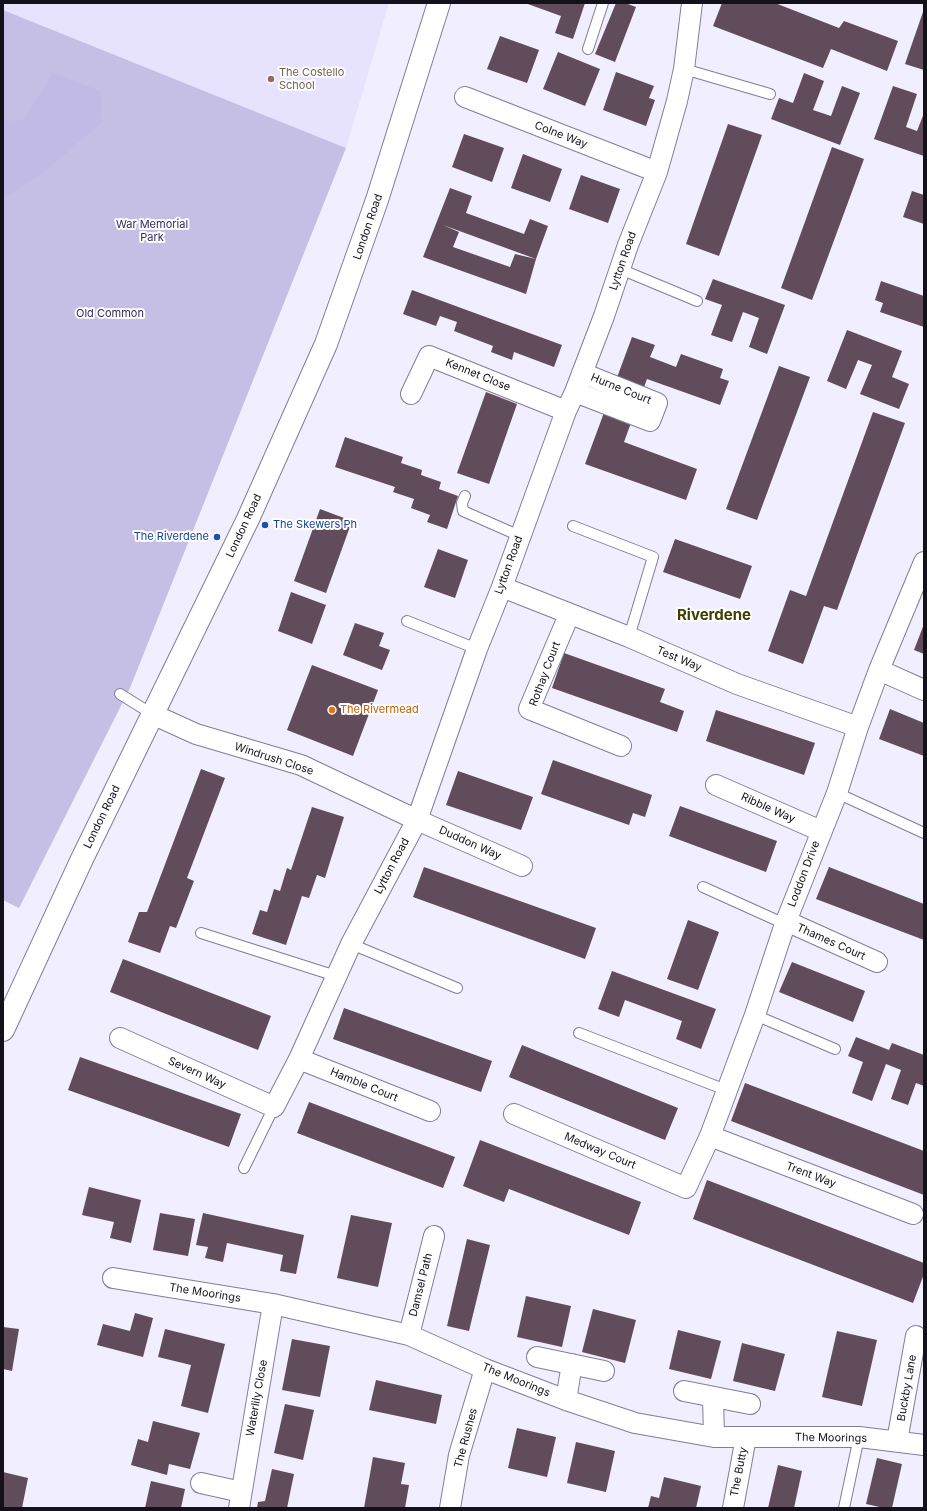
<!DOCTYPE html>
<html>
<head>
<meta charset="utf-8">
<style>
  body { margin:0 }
  #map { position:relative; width:927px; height:1511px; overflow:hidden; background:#f1efff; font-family:Inter,sans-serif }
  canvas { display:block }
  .frame { position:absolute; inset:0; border:4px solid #13111a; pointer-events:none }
</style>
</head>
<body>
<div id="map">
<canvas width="927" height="1511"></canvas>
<div class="frame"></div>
</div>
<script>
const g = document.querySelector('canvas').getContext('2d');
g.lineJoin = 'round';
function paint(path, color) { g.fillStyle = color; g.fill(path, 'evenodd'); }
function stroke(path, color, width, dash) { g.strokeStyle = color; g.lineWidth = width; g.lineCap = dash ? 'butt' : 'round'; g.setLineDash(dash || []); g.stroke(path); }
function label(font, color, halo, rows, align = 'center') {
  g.font = font + ' Inter,sans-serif'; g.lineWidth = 4; g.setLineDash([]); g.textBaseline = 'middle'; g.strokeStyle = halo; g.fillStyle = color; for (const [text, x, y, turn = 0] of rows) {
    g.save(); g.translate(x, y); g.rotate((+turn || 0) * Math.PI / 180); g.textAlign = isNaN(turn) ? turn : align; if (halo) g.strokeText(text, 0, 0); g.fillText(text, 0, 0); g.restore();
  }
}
paint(new Path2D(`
  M3 3H389L346 148 3 10Z`), '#e7e3fe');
paint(new Path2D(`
  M3 10 346 148 130 688 19 908 3 900Z`), '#c5bfe5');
paint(new Path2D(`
  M53 73 100 91 102 122 46 170 3 199V121L23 120Z`), '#c1bae5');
paint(new Path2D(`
  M525 3H585L573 39 555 33 561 16Z
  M616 3H625L636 7 615 62 595 54Z
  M722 3H775L839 28 844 21 898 41 887 71 831 49 823 68 713 26Z
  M924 9V70L905 64Z
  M500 36 539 50 527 83 487 69Z
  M558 52 600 69 585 106 543 89Z
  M616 72 654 86 649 98 655 100 646 126 603 110Z
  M804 73 824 81 813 110 831 116 842 86 860 93 840 145 771 119 779 98 793 103Z
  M893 86 917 94 906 127 917 131 924 113V156L874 139Z
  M728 124 762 135 719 256 686 244Z
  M464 134 504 148 492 182 452 167Z
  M832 147 864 159 812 300 781 288Z
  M523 154 562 169 550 202 511 188Z
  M581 175 620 189 608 223 569 209Z
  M450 188 472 196 466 213 524 234 530 219 548 226 536 259 443 225 459 232 453 247 510 267 515 254 536 259 526 294 423 257Z
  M912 191 924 195V224L903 217Z
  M713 279 785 305 767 354 749 347 759 318 743 312 732 342 711 335 722 305 705 299Z
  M881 281 924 296V327L880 312 883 303 875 300Z
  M412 290 562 345 554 367 514 352 512 360 491 352 493 346 454 331 457 322 440 316 436 326 403 314Z
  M847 330 902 351 892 377 909 384 899 409 860 394 872 365 858 360 846 389 827 381Z
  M632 337 655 345 650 357 676 367 681 354 723 369 720 378 729 381 720 405 647 379 624 442 697 469 686 500 585 464Z
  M779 366 810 377 757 520 726 509Z
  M486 392 517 404 489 484 457 473Z
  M873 412 905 423 837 610 824 606 803 664 768 651 790 590 806 596Z
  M345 437 403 457 401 463 422 470 421 475 441 482 439 489 458 496 447 529 427 522 430 515 411 508 414 499 393 492 395 487 335 467Z
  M320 509 352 521 326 593 294 581Z
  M675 539 752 566 740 599 663 572Z
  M438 549 468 560 455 598 424 587Z
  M291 592 326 605 312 644 278 631Z
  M355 623 384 633 379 646 390 650 382 670 343 655Z
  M924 624V654L914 650Z
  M564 653 665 689 660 702 684 711 677 732 552 688Z
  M312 665 378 690 353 756 287 730Z
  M890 709 924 723V756L879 739Z
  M716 710 815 743 804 775 706 741Z
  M553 760 652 795 645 817 633 813 629 825 541 794Z
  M201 769 225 778 187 878 194 881 176 928 170 926 160 953 128 942 139 912H147Z
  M458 771 533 797 521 830 446 805Z
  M680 806 777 841 766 872 669 836Z
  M312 807 344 817 325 878 317 875 309 898 302 896 286 945 252 934 260 910 267 912 274 889 280 891 287 868 291 870Z
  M424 867 596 928 585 959 413 897Z
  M829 867 924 904V940L816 899Z
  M688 920 719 932 698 990 667 979Z
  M123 959 271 1016 258 1050 110 992Z
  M792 962 865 991 853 1022 779 992Z
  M612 971 716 1009 701 1049 676 1039 682 1021 625 1000 619 1017 598 1009Z
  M344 1008 492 1061 481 1092 333 1039Z
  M856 1037 889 1050 892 1043 924 1055V1086L916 1083 908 1105 891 1099 901 1070 886 1064 872 1101 852 1093 863 1062 848 1056Z
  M522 1045 678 1108 665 1140 509 1077Z
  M80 1057 241 1114 229 1147 68 1090Z
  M745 1083 924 1151V1195L731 1121Z
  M309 1102 455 1157 443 1188 297 1133Z
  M480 1140 641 1202 629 1235 509 1189 504 1202 463 1186Z
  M707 1180 924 1263V1274L913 1303 693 1219Z
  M89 1187 141 1200 131 1243 110 1238 114 1222 82 1215Z
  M160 1213 195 1219 188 1256 153 1250Z
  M203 1213 304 1235 296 1274 280 1271 283 1255 227 1243 223 1262 205 1258 208 1247 196 1245Z
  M351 1215 392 1223 378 1287 337 1278Z
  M467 1239 490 1245 469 1331 447 1326Z
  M526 1296 571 1306 562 1347 517 1337Z
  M593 1309 636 1320 625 1363 582 1352Z
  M135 1313 153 1318 143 1357 97 1345 103 1324 130 1331Z
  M3 1327 19 1329 12 1371 3 1369Z
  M165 1329 225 1344 208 1413 181 1406 191 1365 158 1357Z
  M678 1330 721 1341 711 1379 669 1369Z
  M837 1331 877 1340 862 1406 822 1397Z
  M292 1339 330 1346 320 1397 282 1390Z
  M742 1343 785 1354 775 1391 733 1381Z
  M376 1380 442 1395 436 1424 369 1410Z
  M285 1404 314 1410 303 1460 274 1453Z
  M153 1421 200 1433 190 1469 169 1464 167 1475 131 1465 138 1439 148 1442Z
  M517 1428 556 1437 547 1477 508 1468Z
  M576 1442 615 1451 606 1492 567 1483Z
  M373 1457 405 1463 401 1484 409 1485 405 1508H364Z
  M877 1458 902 1464 892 1508H884L866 1504Z
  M778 1465 802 1471 794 1508H768Z
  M272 1469 294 1474 287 1508H257L258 1502 265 1501Z
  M3 1472 28 1478 22 1508 3 1507Z
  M664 1477 701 1486 696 1508H648L651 1496 659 1498Z
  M151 1481 185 1489 181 1508H145Z`), '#614c5b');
const service = new Path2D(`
  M588 49 603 3
  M684 69 770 94
  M620 269 697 301
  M465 496 462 503 463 511 520 536
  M573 526 653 557 629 637
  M407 621 477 649
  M120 694 152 714
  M837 793 924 833
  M703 887 785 924
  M201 933 336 976
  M351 944 457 988
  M755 1015 835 1049
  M579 1033 726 1090
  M244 1168 274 1107
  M844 1508 859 1437`);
const minor = new Path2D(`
  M465 97 657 172
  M575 392 650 421 657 403 582 373
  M411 394 429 356 566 411
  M502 587 629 637 737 684 858 727
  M569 615 529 709 621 746
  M879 670 924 690
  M152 714 196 734 301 765 417 820 522 866
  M716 785 821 831
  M786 921 877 962
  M120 1038 274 1107 299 1059 351 944 417 820 477 649 502 587 566 411 575 392 604 316 628 245 657 172 677 101 684 69 692 3
  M299 1059 430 1111
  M514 1114 686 1188 710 1136 755 1015 785 924 837 793 858 727 879 670 924 562
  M710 1136 913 1214
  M113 1278 273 1304 409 1335 485 1369 566 1400 635 1423 714 1437H859L924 1445
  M409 1335 434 1236
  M537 1357 604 1371
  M684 1391 750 1404
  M713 1397 714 1437
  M566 1400 572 1364
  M897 1441 916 1336
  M201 1483 241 1492
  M239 1508 273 1304
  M450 1508 459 1455 485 1369
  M733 1508 746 1437`);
const tertiary = new Path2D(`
  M3 1030 82 859 248 519 326 344 377 200 439 3`);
stroke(service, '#817d95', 12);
stroke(minor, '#817d95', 22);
stroke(tertiary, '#817d95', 24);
stroke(service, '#fff', 10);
stroke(minor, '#fff', 20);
stroke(tertiary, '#fff', 22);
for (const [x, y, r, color] of [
  [271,79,4,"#8d6e63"],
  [265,525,4,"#1a4fb4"],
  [217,537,4,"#1a4fb4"],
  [332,710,4,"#e8710a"]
]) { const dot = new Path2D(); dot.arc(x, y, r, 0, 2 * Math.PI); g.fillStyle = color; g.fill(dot); stroke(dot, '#fefefe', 1.5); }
label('11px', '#785e54', '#fefefe', [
  ["The Costello",279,73],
  ["School",279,86]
], 'left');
label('11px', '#13111a', '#fefefe', [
  ["Colne Way",561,135,21],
  ["London Road",368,227,-71],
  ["Lytton Road",623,261,-71],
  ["Kennet Close",478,375,22],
  ["Hurne Court",621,389,22],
  ["London Road",244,526,-65],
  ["Lytton Road",509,565,-70],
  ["Test Way",679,659,23],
  ["Rothay Court",545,674,-69],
  ["Windrush Close",274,759,18],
  ["Ribble Way",768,808,24],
  ["London Road",102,817,-64],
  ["Duddon Way",470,843,24],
  ["Lytton Road",392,866,-62],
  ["Loddon Drive",804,874,-69],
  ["Thames Court",831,942,24],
  ["Severn Way",197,1073,24],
  ["Hamble Court",364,1085,22],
  ["Medway Court",600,1151,23],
  ["Trent Way",811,1175,21],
  ["Damsel Path",421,1285,-76],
  ["The Moorings",205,1293,9],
  ["The Moorings",516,1380,22],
  ["Buckby Lane",907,1388,-80],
  ["Waterlily Close",257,1398,-80],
  ["The Rushes",466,1438,-75],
  ["The Moorings",831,1438,1],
  ["The Butty",739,1472,-79]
]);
label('11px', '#36285d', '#fefefe', [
  ["War Memorial",152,225],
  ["Park",152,238],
  ["Old Common",110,314]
]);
label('11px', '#164399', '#fefefe', [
  ["The Skewers Ph",273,525],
  ["The Riverdene",209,537,"right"]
], 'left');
label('11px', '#c56008', '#fefefe', [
  ["The Rivermead",340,710]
], 'left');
label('bold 15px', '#3f3f00', '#fefefe', [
  ["Riverdene",714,615]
]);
</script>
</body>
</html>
